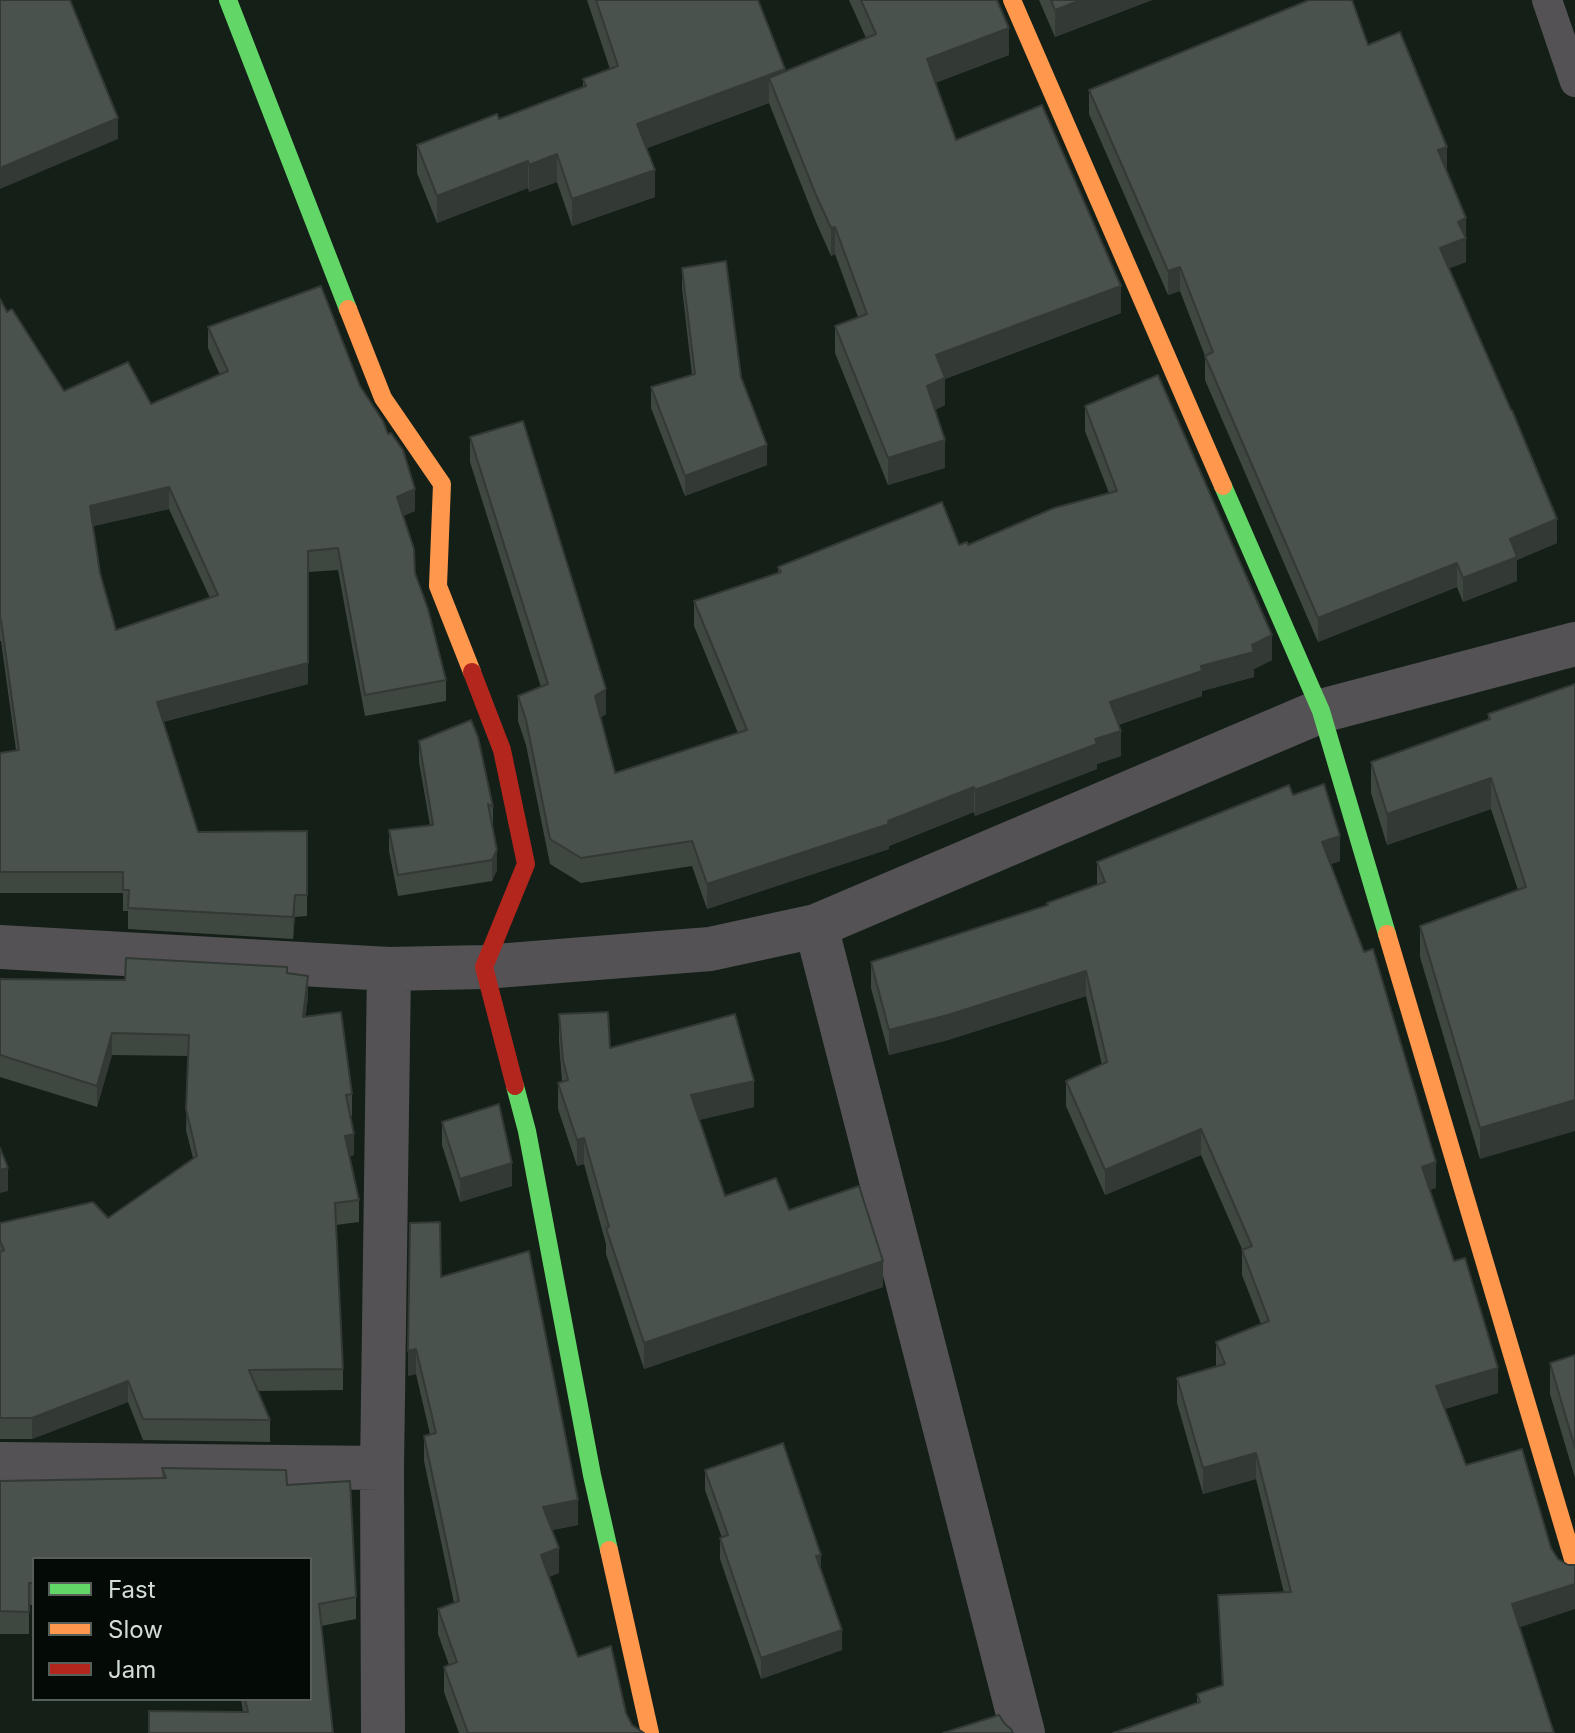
<!DOCTYPE html>
<html>
<head>
<meta charset="utf-8">
<style>
  body { margin:0 }
  #map { position:relative; width:1575px; height:1733px; overflow:hidden; background:#141f18; font-family:Inter,sans-serif }
  canvas { display:block }
  .legend { position:absolute; left:32px; top:1557px; width:280px; height:144px; box-sizing:border-box; background:#040a06; border:2px solid #565f59; margin:0; padding:10px 14px; list-style:none; font-size:24px; color:#d2ded5 }
  .legend li { display:flex; align-items:center; gap:16px; height:40px }
  .legend b { width:40px; border:2px solid #565f59 }
</style>
</head>
<body>
<div id="map">
<canvas width="1575" height="1733"></canvas>
<ul class="legend">
<li><b style="height:10px;background:#63d668"></b>Fast</li>
<li><b style="height:10px;background:#ff974d"></b>Slow</li>
<li><b style="height:10px;background:#b3261e"></b>Jam</li>
</ul>
</div>
<script>
const g = document.querySelector('canvas').getContext('2d');
g.lineJoin = 'round';
function stroke(path, color, width, dash) { g.strokeStyle = color; g.lineWidth = width; g.lineCap = dash ? 'butt' : 'round'; g.setLineDash(dash || []); g.stroke(path); }
function paint(path, color) { g.fillStyle = color; g.fill(path, 'evenodd'); }
stroke(new Path2D(`
  M1547 0 1575 82`), '#545255', 30);
stroke(new Path2D(`
  M816 926 1023 1733
  M0 947 389 969 484 967 710 949 816 926 1321 711 1575 644
  M0 1464 382 1468
  M383 1733 382 1468 389 969`), '#545255', 44);
stroke(new Path2D(`
  M228 0 348 309
  M1223 486 1321 711 1387 934
  M515 1086 527 1131 592 1475 609 1550`), '#63d668', 18);
stroke(new Path2D(`
  M1012 0 1223 486
  M348 309 383 398 442 484 438 586 472 672
  M1387 934 1575 1566
  M609 1550 650 1733`), '#ff974d', 18);
stroke(new Path2D(`
  M472 672 502 750 526 864 484 967 515 1086`), '#b3261e', 18);
paint(new Path2D(`
  M587 0H758L785 71 866 38 849 0H997L1009 55 935 83 956 140 1121 313 945 379V405L935 410 945 468 888 485 835 353V326L858 317 835 254 831 256 816 222 769 103 647 148 655 197 572 226 557 182 529 192 528 188 437 223 417 173V145L499 119 583 87V79L610 69Z
  M1039 0H1152L1055 37Z
  M1368 45 1446 171 1466 218V262L1449 268 1557 543 1517 560V581L1463 602 1457 587 1318 642 1205 380V356L1180 291 1168 295 1089 114V90Z
  M682 268 741 377 767 465 685 496 651 408V387L692 375 682 288Z
  M0 299 7 312 64 391 151 404 220 375 208 348V327L360 386 415 511 403 516 415 573 446 680V701L365 716 338 570 308 572V684L163 722 198 832 307 831V916L295 917 293 939 128 929V911H123V893H0V753L16 750 1 641H0ZM169 509 210 598 116 630 100 573 93 526Z
  M1085 406 1272 660 1254 669V677L1202 691V696L1118 725 1121 756 1097 764V769L975 816 974 812 889 846V849L707 909 692 866 581 883 550 864 526 745 518 721V696L541 687 470 462V437L606 714 600 718 615 773 738 733 694 626V601L778 573V567L968 545 1109 493 1085 431Z
  M1575 684 1480 1159 1420 957V926L1518 890 1491 809 1387 845 1371 793V762L1488 720V714Z
  M419 741 493 807V827L497 870 492 881 398 896 389 851V830L430 825 419 762Z
  M1293 795 1340 861 1331 864 1436 1188 1429 1190 1498 1393 1445 1409 1466 1465 1551 1548 1197 1703V1694L1222 1686 1218 1595 1284 1593 1256 1479 1203 1494 1177 1403V1378L1216 1367V1342L1261 1324 1242 1275V1249L1201 1155 1105 1195 1066 1106V1081L1102 1065 1086 996 948 1040 889 1055 871 988V962L1047 905 1097 885V862Z
  M287 973 308 997 305 1017 352 1094V1116H350L354 1155 350 1156 359 1200V1222L336 1225 343 1369V1390L257 1391 270 1420V1442L143 1440 128 1402 32 1439H0V1223L108 1218 193 1158 186 1130 188 1056 112 1055 97 1107 0 1077V979L125 980Z
  M559 1014 610 1048 754 1107 699 1120 725 1196 789 1210 883 1287 644 1369 606 1254V1244L584 1164 577 1166 558 1109V1083L562 1082 559 1041Z
  M442 1122 512 1186 460 1202 442 1145Z
  M441 1277 578 1525 552 1530 559 1573 549 1577 578 1657 626 1713 632 1725 644 1733H459L444 1692V1667L449 1665 438 1634V1609L454 1603 424 1461V1436L430 1434 416 1374 408 1376V1351Z
  M1575 1355V1478L1550 1394V1363Z
  M162 1468 287 1485 356 1597V1619L321 1626 333 1733 243 1712 241 1699H310V1559H34V1605H29V1634H0V1481L162 1478Z
  M705 1470 821 1571 842 1650 761 1679 720 1559V1538H722L705 1490Z`), '#3f4741');
paint(new Path2D(`
  M1081 0H1152L1055 37V10Z
  M1009 28V55L927 86V59Z
  M785 69V97L769 78V103L637 152V124Z
  M118 118V139L0 189V168Z
  M1447 147V171L1438 150Z
  M557 154V182L529 192V165Z
  M528 161V188L437 223V196Z
  M655 170V197L572 226V199Z
  M1466 218V262L1440 272V248L1458 222Z
  M835 227V254L831 256V228Z
  M1180 267V291L1168 295V271Z
  M1121 286V313L945 379V405L927 413V386L936 355Z
  M945 440V468L888 485V458Z
  M767 445V465L685 496V476Z
  M169 487V509L90 527V506Z
  M415 489V511L397 518V497Z
  M1557 519V543L1517 560V581L1463 602V578L1510 539Z
  M308 551V684L157 723V702Z
  M1457 563V587L1318 642V618Z
  M1272 635V660L1254 669V677L1202 691V696L1110 727V702L1252 645Z
  M606 689V714L595 721V696Z
  M1121 731V756L1097 764V769L975 816V790L1095 739Z
  M1491 778V809L1387 845V814Z
  M974 787V812L889 846V849L707 909V884L888 821Z
  M1340 836V861L1322 867V842Z
  M497 850V870L492 881V860Z
  M295 895V917L293 939V917Z
  M1086 971V996L948 1040 889 1055V1030Z
  M308 976V997L303 1039V1017Z
  M112 1033V1055L97 1107V1086Z
  M754 1081V1107L691 1122V1095Z
  M1575 1100V1131L1480 1159V1128Z
  M1201 1129V1155L1105 1195V1170Z
  M354 1134V1155L345 1158V1136Z
  M584 1138V1164L577 1166V1140Z
  M1436 1162V1188L1422 1193V1167Z
  M512 1163V1186L460 1202V1179Z
  M8 1168V1191L0 1193V1170Z
  M883 1261V1287L644 1369V1343Z
  M416 1349V1374L408 1376V1351Z
  M1498 1368V1393L1436 1411V1386Z
  M128 1381V1402L32 1439V1418Z
  M1256 1453V1479L1203 1494V1468Z
  M578 1500V1525L543 1532V1507Z
  M559 1548V1573L541 1580V1555Z
  M821 1555V1575L816 1556Z
  M1575 1584V1609L1512 1630V1604Z
  M842 1630V1650L761 1679V1658Z`), '#333935');
const building = new Path2D(`
  M0 0H70L118 118 0 168Z
  M596 0H758L785 69 637 124 655 170 572 199 557 154 529 165 528 161 437 196 417 145 497 114 499 119 586 86 583 79 618 66Z
  M861 0H997L1009 28 927 59 956 140 1042 105 1121 286 936 355 945 378 927 386 945 440 888 458 835 326 867 314 835 227 831 228 816 195 769 78 876 34Z
  M1051 0H1081L1055 10Z
  M1309 0H1352L1368 45 1400 32 1447 147 1438 150 1466 218 1458 222 1466 238 1440 248 1511 410H1512L1557 519 1510 539 1517 557 1463 578 1457 563 1318 618 1205 356 1213 352 1180 267 1168 271 1089 90Z
  M726 261 741 377 767 445 685 476 651 387 695 374 682 268Z
  M321 286 360 386 383 421 388 434 391 433 403 450 415 489 397 497 414 549 415 573 428 609 446 680 365 695 338 548 308 551V663L157 702 198 832 307 831V895H295L293 917 128 908 129 890H123V872H0V753L19 750 1 620H0V299L7 312 12 309 64 391 128 362 151 404 228 371 208 327ZM169 487 218 595 116 630 100 573 90 506Z
  M1158 375 1272 635 1252 645 1254 652 1201 666 1202 671 1110 702 1121 731 1095 739 1097 744 975 790 974 787 888 821 889 824 707 884 692 841 581 858 550 839 526 720 518 696 548 684 470 437 523 421 606 689 595 696 615 773 747 730 694 601 781 572 778 567 942 502 959 545 967 542 968 545 1054 508 1117 491 1085 406Z
  M1575 684V1100L1480 1128 1420 926 1526 887 1491 778 1387 814 1371 762 1490 719 1488 714Z
  M471 720 478 737 493 807 488 804 497 850 492 860 398 875 389 830 433 825 419 741Z
  M1324 784 1340 836 1322 842 1364 952 1373 949 1436 1162 1422 1167 1454 1261 1465 1258 1498 1368 1436 1386 1466 1465 1522 1449 1551 1548 1558 1559 1568 1565H1575V1584L1512 1604 1554 1733H1113L1200 1702 1197 1694 1223 1685 1218 1595 1291 1592 1256 1453 1203 1468 1177 1378 1225 1364 1216 1342 1269 1321 1242 1250 1252 1246 1201 1129 1105 1170 1066 1081 1107 1062 1086 971 948 1015 889 1030 871 962 1048 905 1047 903 1105 882 1097 862 1289 785 1293 795Z
  M126 958 287 967V973L308 976 303 1017 341 1012 352 1094 346 1095 354 1134 345 1136 359 1200 335 1203 343 1369 249 1370 270 1420 143 1419 128 1381 32 1418H0V1252L4 1250 0 1241V1223L93 1202 108 1218 197 1156 186 1109 189 1035 112 1033 97 1086 0 1055V979L125 980Z
  M608 1012 610 1048 735 1014 754 1081 691 1095 725 1196 776 1178 789 1210 859 1186 883 1261 644 1343 606 1228 609 1227 584 1138 577 1140 558 1083 568 1080 563 1060 559 1014Z
  M499 1104 512 1163 460 1179 442 1122Z
  M0 1148 8 1168 0 1170Z
  M440 1222 441 1277 529 1251 578 1500 543 1507 559 1548 541 1555 578 1657 611 1646 626 1713 632 1725 644 1733H468L444 1667 457 1662 438 1609 459 1601 424 1436 436 1433 416 1349 408 1351 410 1223Z
  M1575 1355V1448L1550 1363Z
  M783 1443 821 1555 816 1556 842 1630 761 1658 720 1538 728 1535 705 1470Z
  M162 1468 286 1470 287 1485 350 1481 356 1597 319 1604 333 1733H149V1711L248 1712 245 1699H310V1559H34V1583H29V1612L0 1611V1481L166 1478Z
  M999 1715 1005 1724 1011 1729 1013 1733H943Z`);
paint(building, '#49524c');
stroke(building, '#333935', 2);
</script>
</body>
</html>
